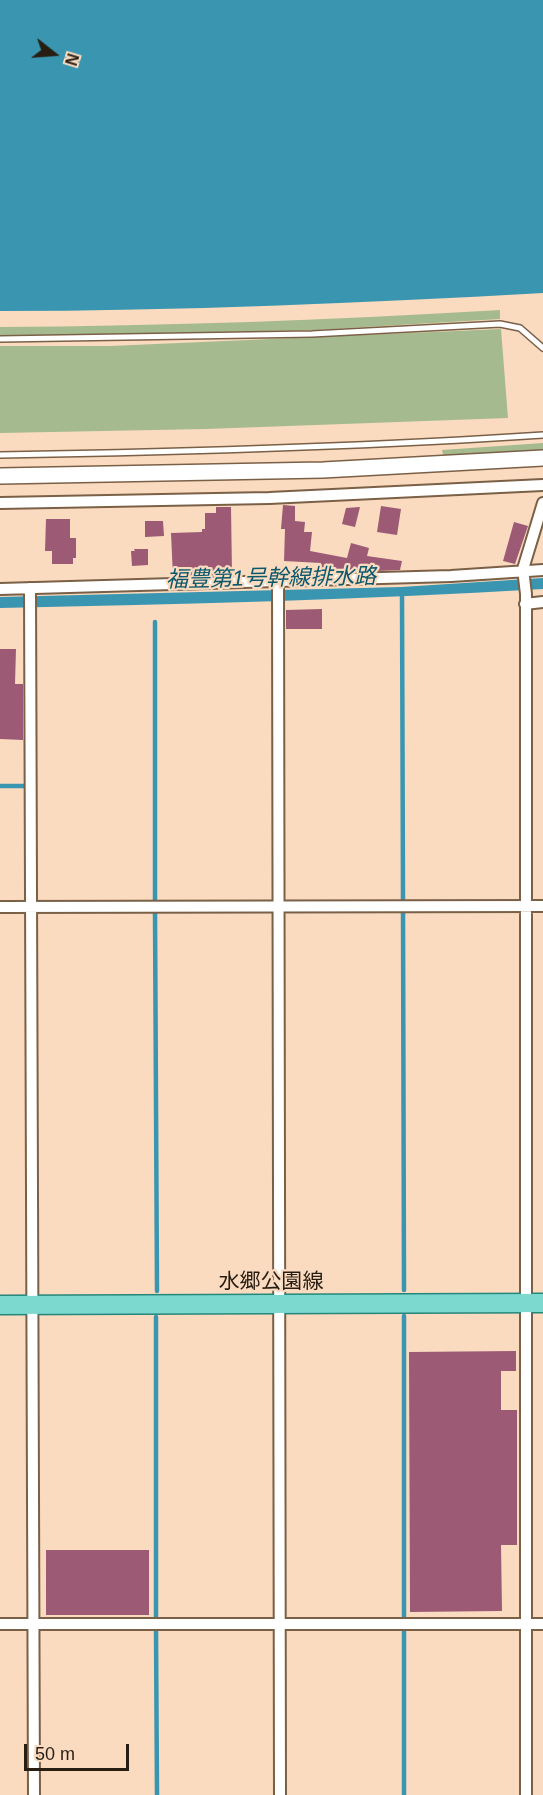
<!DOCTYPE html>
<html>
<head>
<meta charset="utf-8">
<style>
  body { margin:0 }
  #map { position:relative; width:543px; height:1795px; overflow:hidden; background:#fadbc0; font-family:Arial,sans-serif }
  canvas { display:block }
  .north { position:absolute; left:24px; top:24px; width:60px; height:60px; -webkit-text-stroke:4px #fadbc0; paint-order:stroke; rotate:107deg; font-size:16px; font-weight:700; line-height:24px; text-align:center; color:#281d13 }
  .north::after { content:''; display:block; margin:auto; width:21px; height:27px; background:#281d13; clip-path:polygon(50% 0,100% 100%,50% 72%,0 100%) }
  .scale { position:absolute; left:24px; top:1744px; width:105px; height:27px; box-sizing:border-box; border:3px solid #281d13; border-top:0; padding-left:8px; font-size:18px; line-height:21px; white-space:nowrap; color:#281d13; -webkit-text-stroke:4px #fadbc0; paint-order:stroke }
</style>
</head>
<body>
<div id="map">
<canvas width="543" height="1795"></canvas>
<div class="north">N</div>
<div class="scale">50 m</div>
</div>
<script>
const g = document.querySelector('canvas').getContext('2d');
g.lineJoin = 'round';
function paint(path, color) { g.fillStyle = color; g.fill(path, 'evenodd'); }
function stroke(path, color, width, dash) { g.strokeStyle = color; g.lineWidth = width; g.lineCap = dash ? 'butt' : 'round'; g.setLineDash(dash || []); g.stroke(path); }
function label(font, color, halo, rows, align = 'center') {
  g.font = font + ' Arial,"Noto Sans JP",sans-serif'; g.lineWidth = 4.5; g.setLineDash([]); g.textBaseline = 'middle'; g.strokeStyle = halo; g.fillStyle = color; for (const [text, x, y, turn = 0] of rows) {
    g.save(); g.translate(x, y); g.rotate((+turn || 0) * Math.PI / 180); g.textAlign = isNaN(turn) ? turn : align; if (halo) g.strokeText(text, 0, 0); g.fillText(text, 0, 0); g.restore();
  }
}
paint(new Path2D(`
  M500 310V319L316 330 0 336V327C167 326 333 320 500 310Z
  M501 329 508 418 206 429 0 433V346H110Z
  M543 443V453L444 458 442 450Z`), '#a5bb8f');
paint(new Path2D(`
  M0 0H543V293C362 303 181 311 0 311Z
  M543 578V589C362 600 181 604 0 608V597L401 587Z`), '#3a96b0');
stroke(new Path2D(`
  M402 592 403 901
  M0 786H27
  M155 901V622
  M403 910 404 1290
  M155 912 157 1291
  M404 1316V1619
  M156 1317V1619
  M404 1628V1795
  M156 1629 157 1795`), '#3a96b0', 4.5);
paint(new Path2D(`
  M283 505 295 506V521L305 522 304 532H312L310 551 347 558 351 543 369 548 367 556 402 561 400 570 377 571 360 568 359 571 320 572 321 563 284 561 285 529H281Z
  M381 506 401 509 397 535 377 532Z
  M216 507H231L232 575 173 577 171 533 202 532V529H205V513H216Z
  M360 507 355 527 342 524 346 508Z
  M46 519H70V538H76V558H73V564H52V551H45Z
  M145 521H163L164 536 145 537Z
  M514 522 528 526 515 564 503 561Z
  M134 549H148V565L132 566 131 551H135Z
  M322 609V629H286V610Z
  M0 649H16L15 684H23V740L0 739Z
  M516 1351V1371H501V1410H517V1545H501L502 1611 410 1612 409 1352Z
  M46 1550H149V1615H46Z`), '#9c5a75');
const lane = new Path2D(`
  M0 339 312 334 500 324 520 328 543 348
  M0 455C181 452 362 447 543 435`);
const street = new Path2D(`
  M0 503 269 498 543 485
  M278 582 280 1795
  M30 588 34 1795
  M0 589 451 576 543 570
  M525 604 543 602
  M0 907 543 906
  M0 1624H543
  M526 1795V594L523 569 543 503`);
const secondary = new Path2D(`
  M0 476 323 470 543 458`);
const primary = new Path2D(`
  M0 1305 543 1303`);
stroke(lane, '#7a6047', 8);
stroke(street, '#7a6047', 14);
stroke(secondary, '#7a6047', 18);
stroke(primary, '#258679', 21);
stroke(lane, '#fff', 5);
stroke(street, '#fff', 10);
stroke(secondary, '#fff', 15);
stroke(primary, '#7bd9d0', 18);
label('21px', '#281d13', '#fadbc0', [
  ["水郷公園線",271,1282]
]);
label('italic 22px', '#0b586b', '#fadbc0', [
  ["福豊第1号幹線排水路",271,579,-1]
]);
</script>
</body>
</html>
